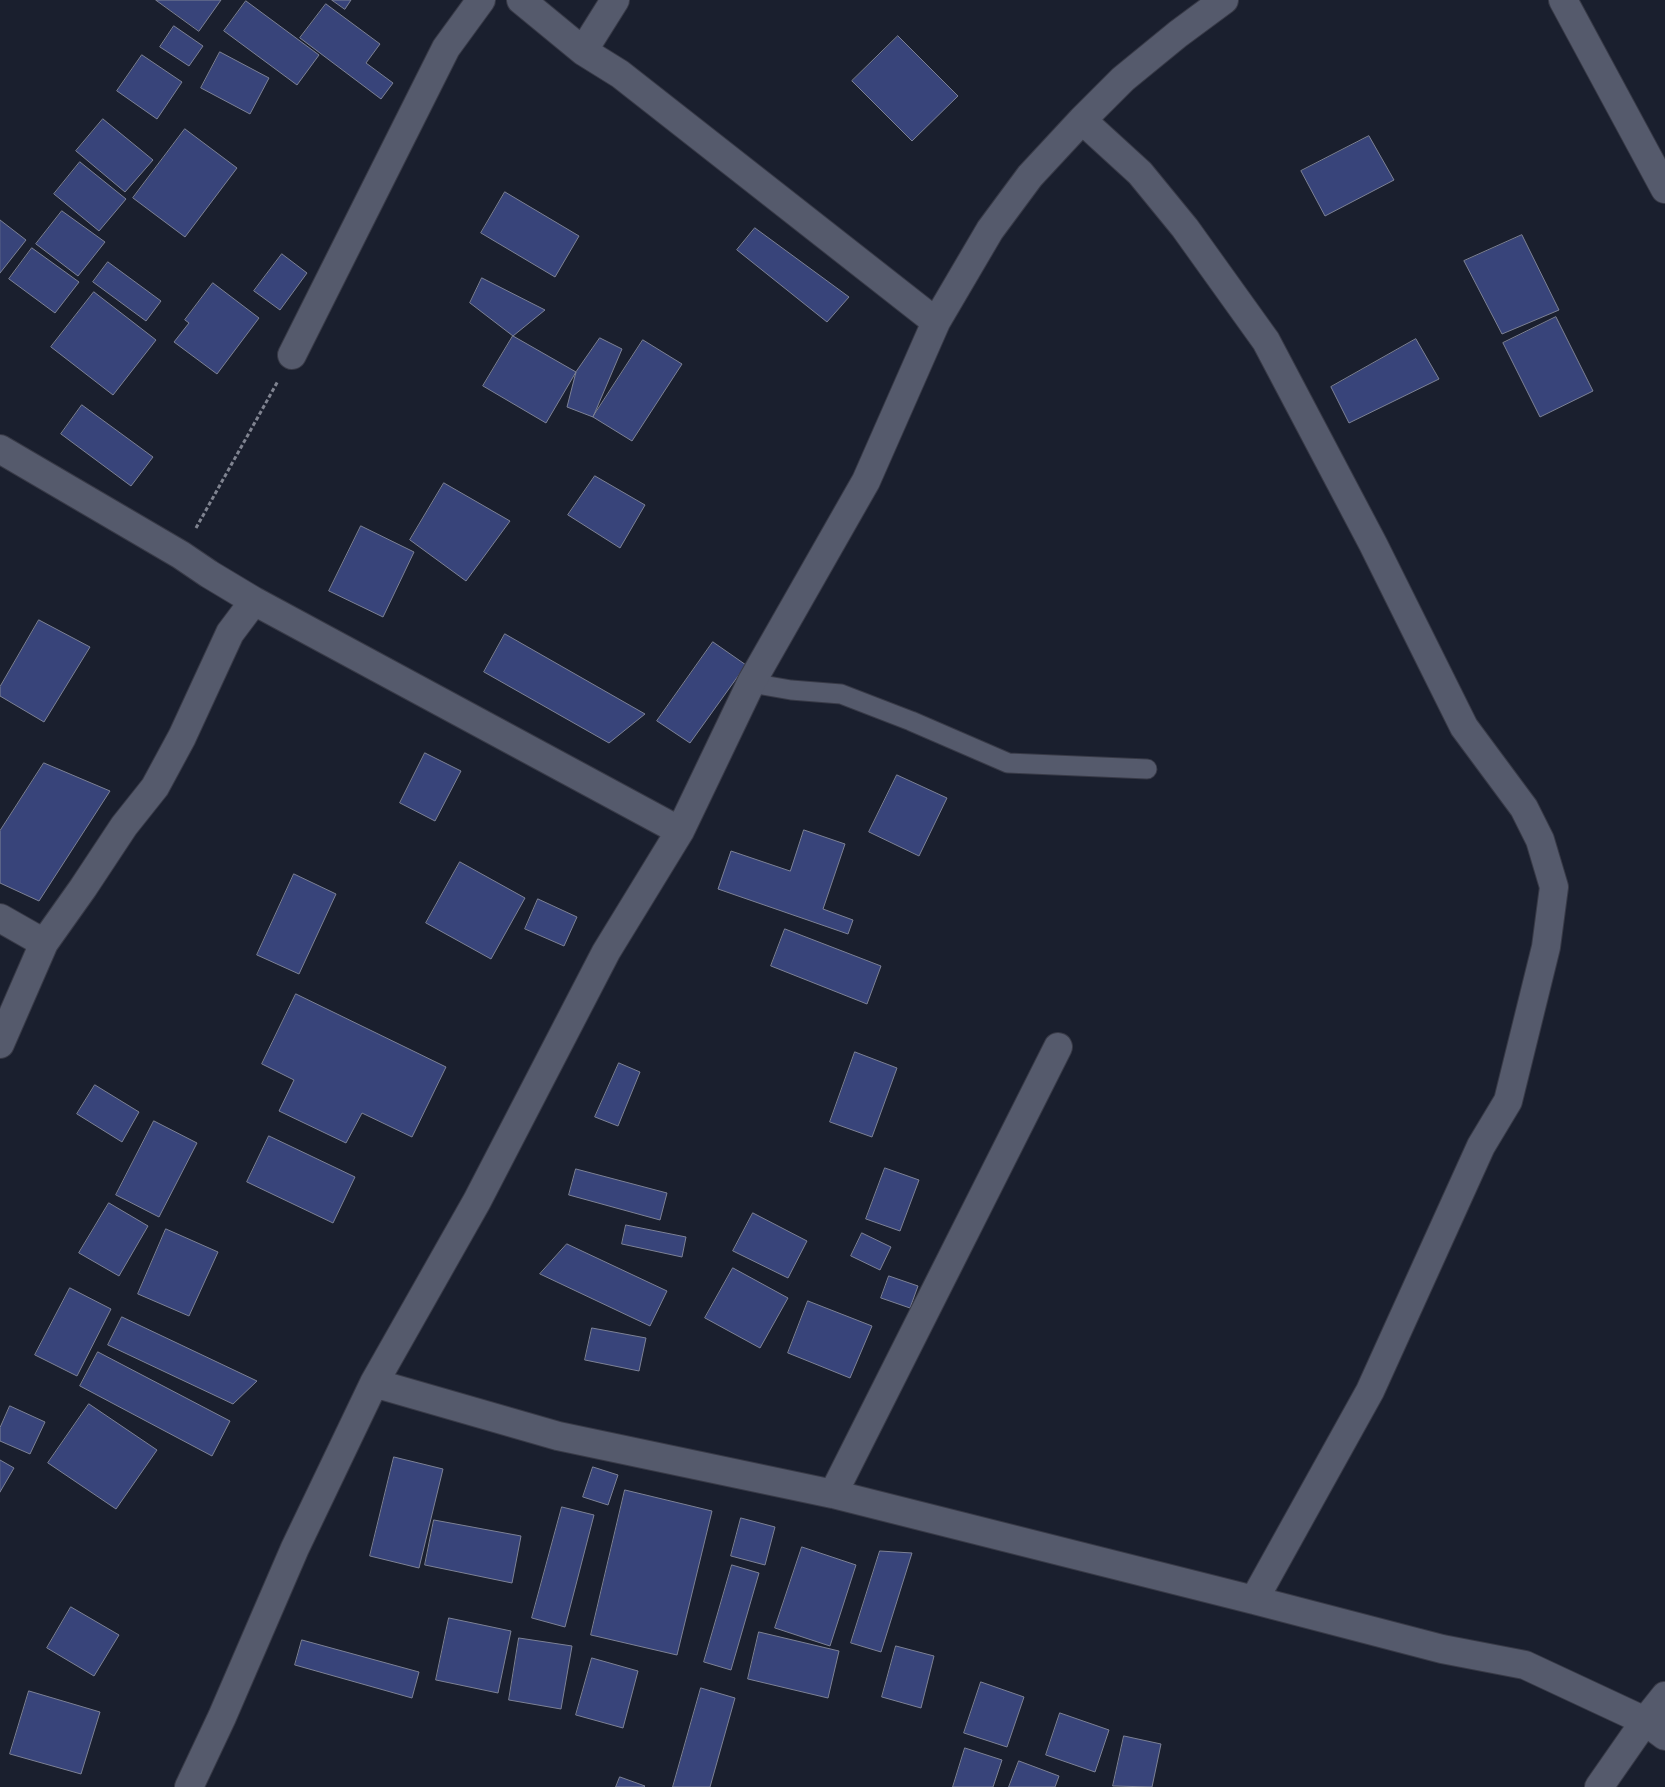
<!DOCTYPE html>
<html>
<head>
<meta charset="utf-8">
<style>
  body { margin:0 }
  canvas { display:block; background:#1a1f2e }
</style>
</head>
<body>
<canvas width="1665" height="1787"></canvas>
<script>
const g = document.querySelector('canvas').getContext('2d');
g.lineJoin = 'round';
function paint(path, color) { g.fillStyle = color; g.fill(path, 'evenodd'); }
function stroke(path, color, width, dash) { g.strokeStyle = color; g.lineWidth = width; g.lineCap = dash ? 'butt' : 'round'; g.setLineDash(dash || []); g.stroke(path); }
const building = new Path2D(`
  M156 0H221L199 31Z
  M332 0H351L345 9Z
  M246 1 319 55 297 85 224 31Z
  M326 4 380 44 366 63 393 83 381 99 300 38Z
  M174 26 203 46 189 66 160 47Z
  M898 36 958 96 912 141 852 81Z
  M220 52 269 78 250 114 201 88Z
  M142 55 182 82 157 119 117 91Z
  M103 119 153 160 125 192 76 151Z
  M185 129 237 168 185 237 133 198Z
  M1369 136 1394 180 1325 216 1301 171Z
  M80 162 126 199 99 231 54 194Z
  M505 192 579 236 555 277 481 233Z
  M62 211 105 242 78 276 36 244Z
  M0 220 26 240 0 273Z
  M755 228 849 297 827 322 737 250Z
  M1522 235 1559 310 1502 334 1464 261Z
  M32 248 79 282 55 313 9 279Z
  M282 254 307 273 280 310 254 291Z
  M108 262 161 301 146 321 93 282Z
  M482 278 545 310 513 336 470 303Z
  M213 283 259 318 217 374 174 342 189 323 185 320Z
  M94 292 156 340 113 395 51 347Z
  M1556 317 1593 391 1540 417 1503 343Z
  M513 336 576 372 546 423 483 386Z
  M600 338 622 349 593 417 567 407 576 372Z
  M1416 339 1439 379 1349 423 1331 387Z
  M643 340 682 364 632 441 593 417Z
  M82 405 153 457 131 486 61 434Z
  M595 476 645 505 620 548 568 515Z
  M444 483 510 521 466 581 410 540Z
  M361 526 414 552 383 617 329 591Z
  M39 620 90 647 44 722 0 696V687Z
  M505 634 645 714 609 743 484 672Z
  M713 642 746 665 690 743 657 721Z
  M425 753 461 771 435 821 400 803Z
  M44 763 110 791 39 901 0 883V831Z
  M897 775 947 798 919 856 869 832Z
  M804 830 845 844 823 909 853 920 848 934 718 889 731 851 790 871Z
  M460 862 525 898 491 959 426 923Z
  M294 874 336 894 299 974 257 955Z
  M538 899 577 917 564 946 525 929Z
  M785 929 881 966 867 1004 771 966Z
  M296 994 446 1067 412 1137 362 1113 346 1143 279 1111 294 1080 262 1064Z
  M855 1052 897 1068 872 1137 830 1122Z
  M619 1063 640 1072 618 1126 595 1117Z
  M95 1085 139 1112 122 1142 77 1114Z
  M154 1121 197 1143 159 1217 116 1195Z
  M269 1136 355 1177 333 1223 247 1182Z
  M885 1168 919 1180 900 1231 866 1219Z
  M576 1169 667 1193 660 1220 569 1195Z
  M109 1203 148 1226 119 1276 79 1253Z
  M753 1213 807 1241 788 1278 733 1251Z
  M626 1225 686 1237 682 1257 622 1244Z
  M166 1229 218 1252 189 1316 138 1294Z
  M862 1233 891 1247 880 1270 851 1256Z
  M567 1244 667 1291 650 1326 540 1274Z
  M733 1268 788 1298 760 1348 705 1318Z
  M889 1276 918 1286 910 1308 881 1298Z
  M70 1288 111 1309 77 1376 35 1355Z
  M808 1301 872 1326 850 1378 788 1353Z
  M122 1317 257 1381 233 1404 108 1345Z
  M592 1328 646 1338 639 1371 585 1360Z
  M98 1352 230 1421 212 1456 80 1386Z
  M89 1404 157 1450 116 1509 48 1463Z
  M10 1406 45 1422 30 1454 0 1441V1428Z
  M394 1457 443 1469 419 1568 370 1556Z
  M0 1460 14 1468 0 1492Z
  M593 1467 618 1475 608 1505 583 1497Z
  M625 1490 712 1511 677 1655 591 1635Z
  M562 1507 594 1515 565 1627 532 1618Z
  M741 1518 775 1527 765 1565 731 1556Z
  M434 1520 521 1536 512 1583 425 1565Z
  M802 1547 856 1565 830 1646 775 1628Z
  M880 1551 912 1553 881 1652 851 1643Z
  M732 1565 759 1573 731 1670 704 1662Z
  M71 1607 119 1635 94 1676 47 1648Z
  M449 1618 511 1631 498 1693 436 1680Z
  M759 1632 839 1651 828 1698 748 1679Z
  M519 1638 572 1646 561 1709 509 1700Z
  M302 1640 419 1672 412 1698 295 1665Z
  M896 1646 934 1656 921 1708 882 1697Z
  M592 1658 638 1671 623 1728 576 1715Z
  M981 1682 1024 1697 1007 1747 964 1733Z
  M701 1688 735 1698 710 1787H673Z
  M29 1691 100 1712 81 1774 10 1754Z
  M1060 1713 1109 1730 1095 1772 1046 1755Z
  M1124 1736 1161 1744 1152 1787 1113 1786Z
  M965 1748 1002 1760 993 1787H953Z
  M1019 1761 1059 1776 1055 1787H1009Z
  M620 1777 645 1786 644 1787H616Z`);
paint(building, '#38447a');
stroke(building, '#7c8195', 1);
const lane = new Path2D(`
  M751 683 791 690 841 694 911 721 1008 763 1147 769`);
const street = new Path2D(`
  M521 0 583 51 620 74 936 322
  M1563 0 1665 189
  M583 51 615 0
  M1082 120 1140 173 1185 228 1266 341 1373 544 1464 727 1524 808 1540 840 1554 887 1546 947 1508 1101 1481 1146 1370 1391 1254 1600
  M292 355 446 48 481 0
  M0 449 181 555 209 574 254 601 680 831
  M0 918 44 943 83 888 124 826 155 787 182 737 230 633 254 601
  M0 1044 44 943
  M374 1383 558 1436 833 1494 1254 1600 1442 1649 1525 1665 1645 1721 1665 1736
  M833 1494 1058 1047
  M189 1787 222 1717 295 1548 374 1383 477 1201 606 952 680 831 751 683 866 481 936 322 990 230 1030 176 1082 120 1123 79 1178 34 1224 0
  M1599 1787 1645 1721 1665 1696`);
stroke(lane, '#383a47', 21);
stroke(street, '#383a47', 30);
stroke(new Path2D(`
  M196 528 278 381`), '#7f8390', 3, [4, 2.5]);
stroke(lane, '#555a6c', 19);
stroke(street, '#555a6c', 28);
</script>
</body>
</html>
